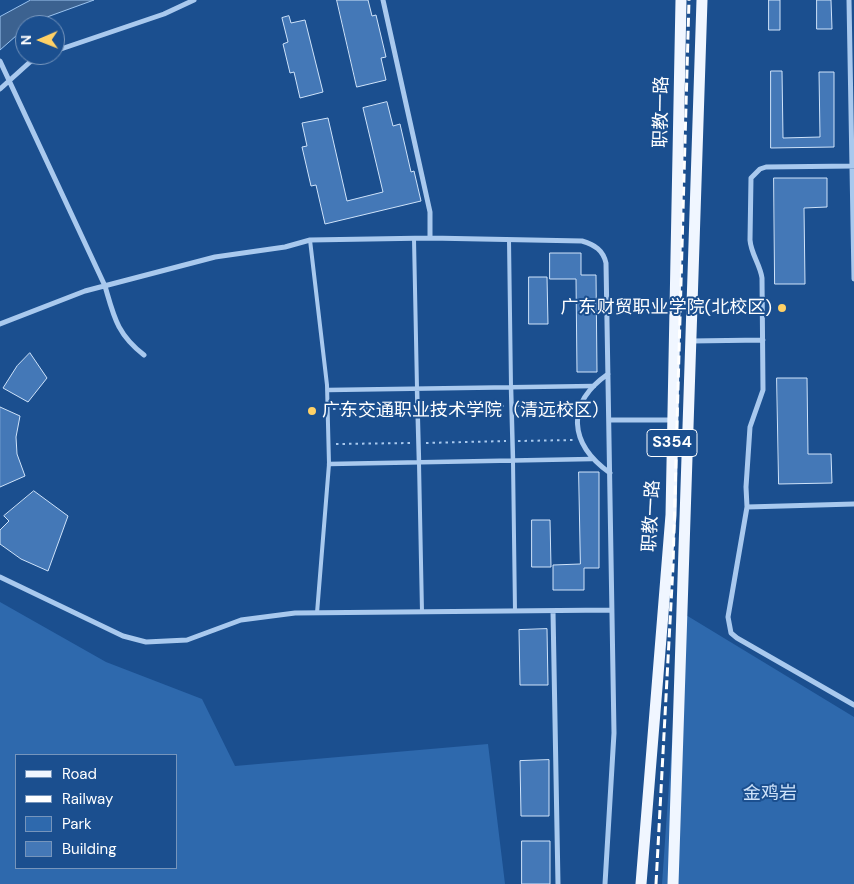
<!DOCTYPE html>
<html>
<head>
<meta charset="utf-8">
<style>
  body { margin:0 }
  #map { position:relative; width:854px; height:884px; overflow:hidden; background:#1b4f8f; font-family:"DM Sans",sans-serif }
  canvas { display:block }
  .legend { position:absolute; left:15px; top:754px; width:162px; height:115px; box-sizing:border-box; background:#1b4f8f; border:1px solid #7695bc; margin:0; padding:6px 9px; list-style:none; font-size:15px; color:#fff }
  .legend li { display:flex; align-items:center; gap:10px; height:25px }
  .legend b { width:25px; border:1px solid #7695bc }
  .north { position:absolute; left:15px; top:15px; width:50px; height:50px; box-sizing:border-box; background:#1b4f8f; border:1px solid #7695bc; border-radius:50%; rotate:269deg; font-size:14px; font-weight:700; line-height:20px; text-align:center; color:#fff }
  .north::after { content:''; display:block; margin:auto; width:18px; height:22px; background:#ffd166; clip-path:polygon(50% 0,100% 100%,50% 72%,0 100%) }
</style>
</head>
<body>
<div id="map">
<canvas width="854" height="884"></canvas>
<ul class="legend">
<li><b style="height:6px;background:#f0f6ff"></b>Road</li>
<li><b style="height:6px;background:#fff"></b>Railway</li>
<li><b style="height:14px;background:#2e69ad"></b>Park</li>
<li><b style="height:14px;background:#4478b7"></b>Building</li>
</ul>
<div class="north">N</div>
</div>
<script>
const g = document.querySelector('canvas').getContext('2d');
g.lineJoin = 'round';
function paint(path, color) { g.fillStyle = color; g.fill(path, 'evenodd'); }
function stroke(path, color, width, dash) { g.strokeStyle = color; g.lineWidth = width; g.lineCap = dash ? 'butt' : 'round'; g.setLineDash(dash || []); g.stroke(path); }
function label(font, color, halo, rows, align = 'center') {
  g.font = font + ' "DM Sans","Noto Sans SC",sans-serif'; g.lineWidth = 4; g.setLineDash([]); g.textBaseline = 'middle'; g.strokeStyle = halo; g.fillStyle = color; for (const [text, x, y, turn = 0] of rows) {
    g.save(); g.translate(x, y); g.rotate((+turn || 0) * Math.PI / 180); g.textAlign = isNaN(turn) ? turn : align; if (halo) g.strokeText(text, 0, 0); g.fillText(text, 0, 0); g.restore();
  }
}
paint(new Path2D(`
  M0 602 106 662 202 699 235 766 488 744 505 884H0ZM16 755H176V868H16Z
  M681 612 854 717V884H662Z`), '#2e69ad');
const water = new Path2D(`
  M31 0H94L25 25V28L0 50V17Z`);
paint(water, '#3c6290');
stroke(water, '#9cc4f0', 1);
const building = new Path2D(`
  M337 0H368L372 16 376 15 386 57 381 58 386 80 357 87Z
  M769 0H780V30H769Z
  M817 0H831L832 29H817Z
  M289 16 291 23 305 20 323 92 300 98 294 72 290 73 283 44 288 42 282 18Z
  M771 71H782L783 138 820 137 819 72H834V147L771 148Z
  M387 102 393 126 400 124 411 172 414 171 421 201 325 224 316 185 311 186 302 147 307 146 302 123 328 118 347 201 383 192 363 108Z
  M774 178H827V207L804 208 805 284H775Z
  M550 253H581V275H596L597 372H577L576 279H550Z
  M529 277H547L548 324H529Z
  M30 353 47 378 28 402 3 388 17 366Z
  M777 378H807L808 454H831L832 483 779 484Z
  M0 407 20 416 16 437 17 454 25 476 0 487Z
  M579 472H599V568H584V590H553V565L580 564Z
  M34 491 68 516 48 571 21 559 0 544V530L9 521 4 516Z
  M532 520H550L551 567H532Z
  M547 629 548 685H520L519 630Z
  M549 760V816H521L520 761Z
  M522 841H550V884H522Z`);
paint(building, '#4478b7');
stroke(building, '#cfe3fa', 1);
stroke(new Path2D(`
  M518 406 573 405
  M423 408 506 406
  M333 409 411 408
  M518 441 573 440
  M426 443 506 441
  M336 444 411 443`), '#a9c9ee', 2, [2.5, 4]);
stroke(new Path2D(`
  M414 239 417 388
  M310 240 327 385 329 464 317 613
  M509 240 511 387
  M513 461 515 611
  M419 463 422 612`), '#a9c9ee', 4);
stroke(new Path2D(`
  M511 387 513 461
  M417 388 419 463
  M328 390 594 386
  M329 464 592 459`), '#a9c9ee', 4.5);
stroke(new Path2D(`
  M383 0 430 212V238
  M849 0 854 279
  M55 51 164 14 194 0
  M0 61 105 286C114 317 117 334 144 355
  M0 89 30 62 46 55
  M854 166 766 167 760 169 751 178 750 240C751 254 760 264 762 278L763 390 750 427 746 487 747 507 728 617 731 633 737 638 854 705
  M0 324 85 291 215 257 285 247 310 240 430 238 582 241C595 245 603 250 606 263L614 733 605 884
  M691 341 763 340
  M608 374C565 404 569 444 610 473
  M609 420H673
  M747 507 854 504
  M0 577 123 636 146 642 187 640 241 620 295 613 612 610
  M553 611 558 884`), '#a9c9ee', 5);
stroke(new Path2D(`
  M641 884 671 515 681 0
  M673 884 702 0`), '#f0f6ff', 11);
stroke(new Path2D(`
  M656 884 673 566 689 0`), '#fff', 3, [9, 4]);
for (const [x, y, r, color] of [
  [782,308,5,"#ffd166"],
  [312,411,5,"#ffd166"]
]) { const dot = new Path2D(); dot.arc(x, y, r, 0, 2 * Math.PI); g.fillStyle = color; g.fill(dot); stroke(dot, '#1b4f8f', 2); }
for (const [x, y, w] of [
  [672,443,50]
]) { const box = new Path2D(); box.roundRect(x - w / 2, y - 13.5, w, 27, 4); g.fillStyle = '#1b4f8f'; g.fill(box); stroke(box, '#fff', 1); }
label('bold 16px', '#fff', null, [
  ["S354",672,443]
]);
label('18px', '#fff', '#1b4f8f', [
  ["职教一路",662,112,-89],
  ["职教一路",652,516,-87]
]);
label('18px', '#fff', '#1b4f8f', [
  ["广东财贸职业学院(北校区)",772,308],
  ["广东交通职业技术学院（清远校区）",322,411,"left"]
], 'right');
label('18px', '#cfe3fa', '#1b4f8f', [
  ["金鸡岩",770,794]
]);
</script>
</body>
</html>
